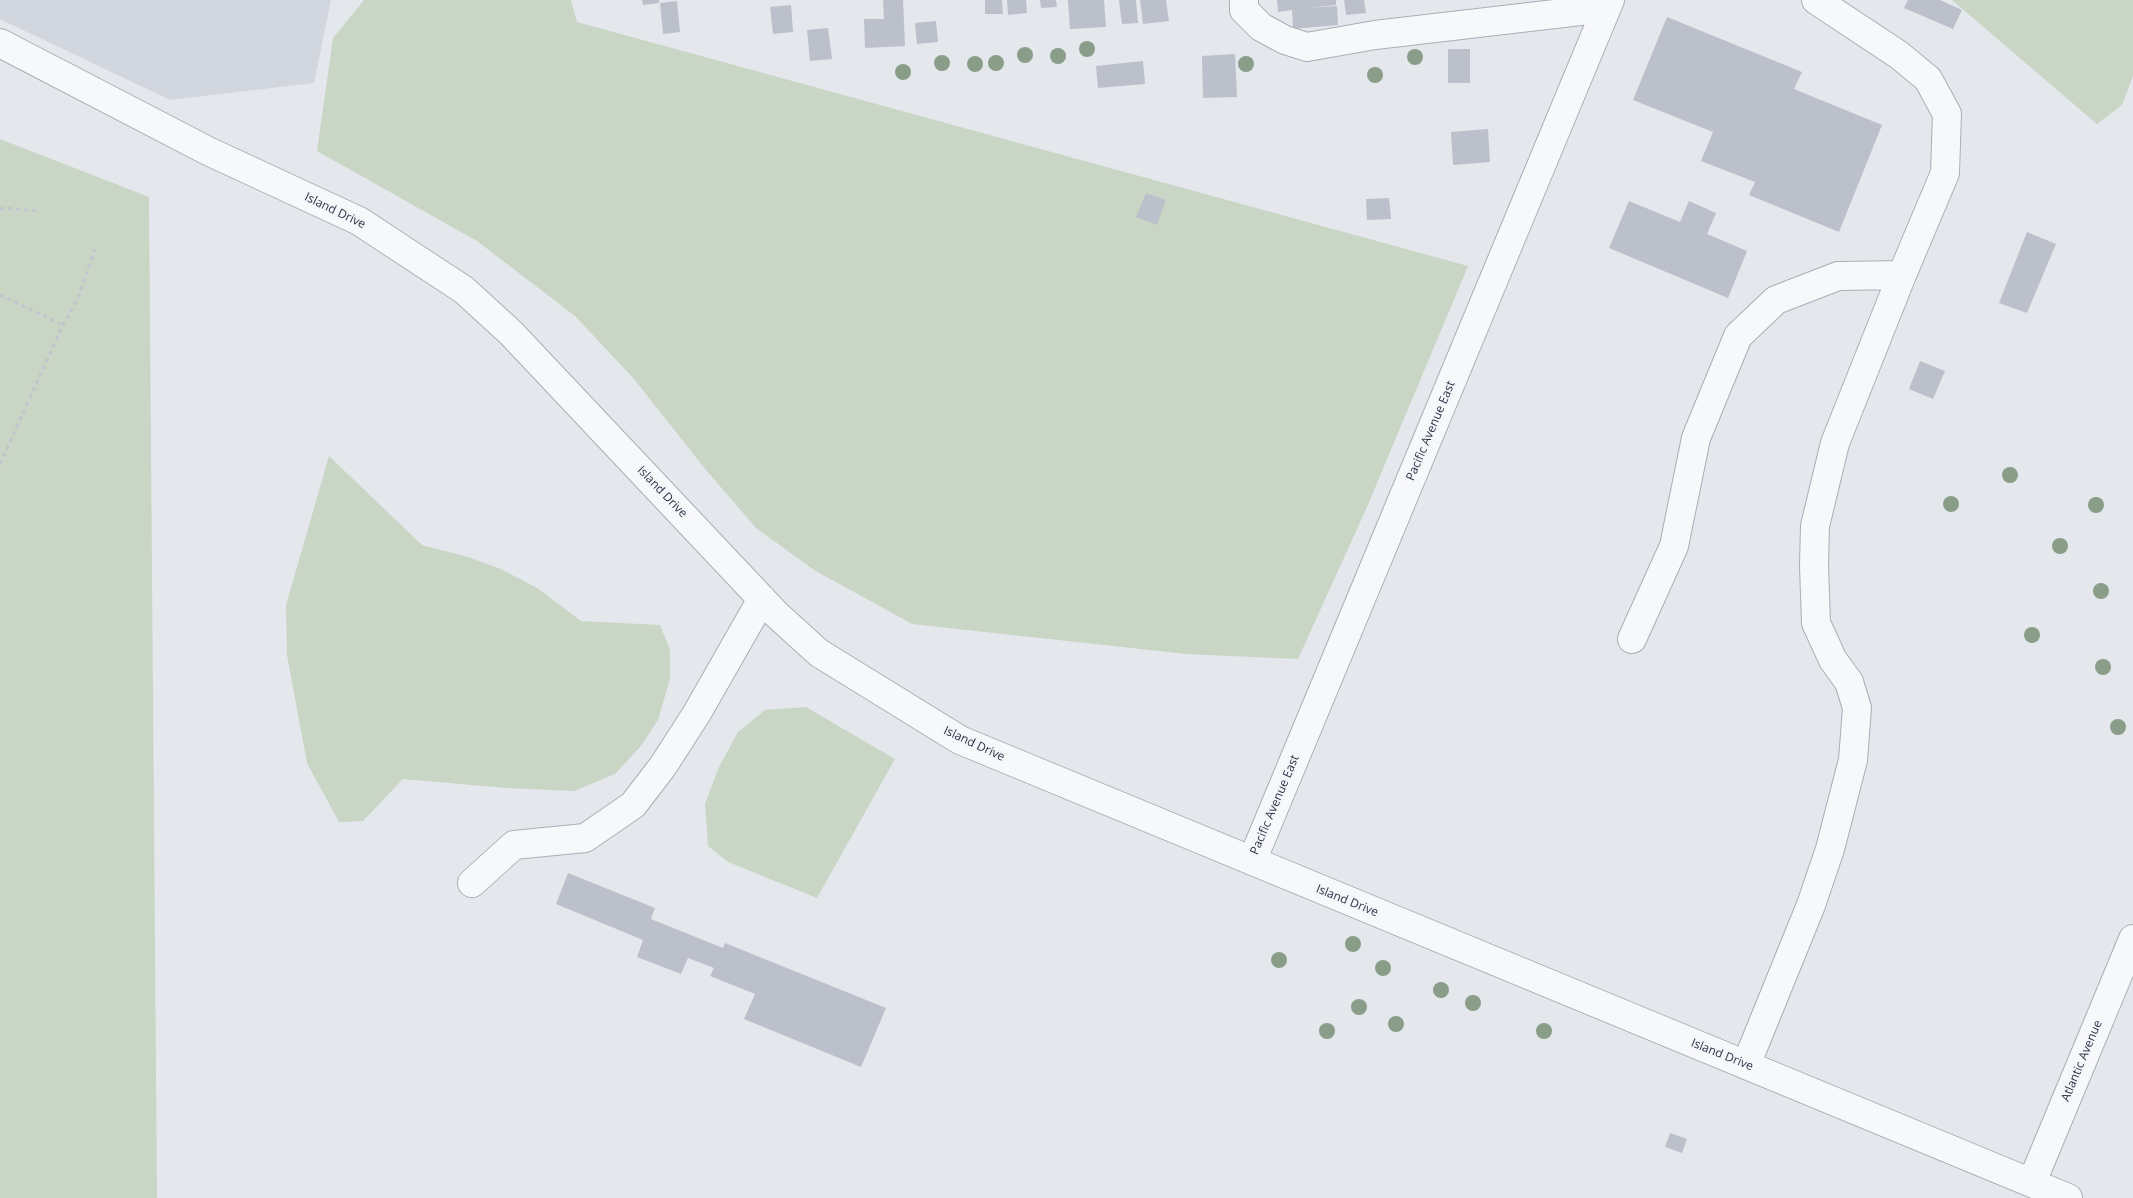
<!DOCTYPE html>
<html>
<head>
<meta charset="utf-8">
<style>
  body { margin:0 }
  canvas { display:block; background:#e4e7ec }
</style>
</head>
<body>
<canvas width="2133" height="1198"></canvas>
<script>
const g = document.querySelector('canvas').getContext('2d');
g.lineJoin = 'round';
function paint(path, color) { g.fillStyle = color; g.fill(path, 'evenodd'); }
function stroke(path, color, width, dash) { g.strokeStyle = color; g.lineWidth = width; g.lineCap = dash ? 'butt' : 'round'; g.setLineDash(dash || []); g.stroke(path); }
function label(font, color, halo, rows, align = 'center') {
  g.font = font + ' "Open Sans",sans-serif'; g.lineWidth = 5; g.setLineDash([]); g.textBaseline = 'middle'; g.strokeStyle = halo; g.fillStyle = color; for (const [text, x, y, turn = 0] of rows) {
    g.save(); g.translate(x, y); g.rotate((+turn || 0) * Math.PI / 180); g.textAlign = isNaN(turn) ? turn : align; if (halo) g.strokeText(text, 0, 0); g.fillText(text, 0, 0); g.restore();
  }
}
paint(new Path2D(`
  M0 0H331L314 83 170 100 0 19Z`), '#d2d6de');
paint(new Path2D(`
  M364 0H571L577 22 1468 266 1367 507 1298 659 1186 654 912 624 814 570 756 528 706 470 634 379 575 316 477 241 317 151 333 38Z
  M1952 0H2133V76L2122 105 2097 124Z
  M0 139 149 197 157 1198H0Z
  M329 456 422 545 468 557 501 569 537 588 581 621 660 625 670 650V679L658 720 641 746 615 774 574 791 506 788 403 779 363 821 339 822 307 763 287 655 286 605Z
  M806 707 895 759 817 898 728 862 708 846 705 804 719 767 738 732 765 710Z`), '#c9d6c5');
paint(new Path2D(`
  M642 0H659V3L643 5Z
  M883 0H903L905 46 865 48 864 19H884Z
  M985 0H1002L1003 14H985Z
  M1007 0H1026L1027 13 1008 15Z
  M1040 0H1056L1057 7 1041 8Z
  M1068 0H1104L1106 27 1070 29Z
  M1119 0H1136L1138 23 1122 24Z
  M1140 0H1166L1169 21 1143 24Z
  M1277 0H1336V5L1307 8 1337 6 1338 25 1293 29 1292 10 1278 12Z
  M1344 0H1364L1366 13 1346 15Z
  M1908 0H1940L1962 10 1953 29 1904 8Z
  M677 1 680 32 663 34 660 3Z
  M791 5 793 32 773 34 770 7Z
  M1667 17 1802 72 1794 89 1882 125 1839 232 1749 195 1755 182 1701 161 1713 132 1633 100Z
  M936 21 938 42 917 44 915 23Z
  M828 28 832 59 810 61 807 30Z
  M1448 49H1470V83H1448Z
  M1235 54 1237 97 1203 98 1202 56Z
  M1143 61 1145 84 1098 88 1096 66Z
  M1488 129 1490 162 1453 165 1451 132Z
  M1146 193 1166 200 1157 225 1136 217Z
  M1389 198 1391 219 1367 220 1366 199Z
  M1629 201 1680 222 1689 201 1716 213 1707 234 1747 251 1728 298 1609 248Z
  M2027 232 2056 244 2027 313 1999 303Z
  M1920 361 1945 371 1933 399 1909 389Z
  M568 873 655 908 651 919 723 948 725 943 886 1008 861 1067 744 1019 755 994 710 976 714 968 688 958 681 974 637 957 643 940 556 904Z
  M1670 1133 1687 1139 1682 1153 1665 1147Z`), '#bbc0ca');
const minor = new Path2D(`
  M1244 0V10L1261 27 1285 40 1307 47 1375 35 1606 8
  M0 43 208 151 359 221 464 290 511 333 776 614 819 653 960 740 2068 1198
  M1632 639 1674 546 1696 438 1738 336 1776 300 1838 276 1902 275
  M1252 861 1610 0
  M472 883 514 845 585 838 633 805 663 766 697 713 762 599
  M1746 1065 1811 905 1830 849 1853 760 1857 708 1849 682 1833 660 1816 623 1814 566 1815 526 1835 443 1902 275 1945 173 1947 114 1928 79 1899 55 1816 0
  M2032 1182 2133 939`);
stroke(minor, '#a9aeb7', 30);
stroke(new Path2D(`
  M0 209 4 208 40 211
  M0 295 63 325
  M0 464 63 325 78 298 95 249`), '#c2c5cb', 3, [4, 4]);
stroke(minor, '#f7f8fa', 28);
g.fillStyle = '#899d89';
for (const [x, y] of [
  [1087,49],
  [1025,55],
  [1058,56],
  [1415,57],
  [942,63],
  [996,63],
  [975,64],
  [1246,64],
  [903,72],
  [1375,75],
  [2010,475],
  [1951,504],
  [2096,505],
  [2060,546],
  [2101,591],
  [2032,635],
  [2103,667],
  [2118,727],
  [1353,944],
  [1279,960],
  [1383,968],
  [1441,990],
  [1473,1003],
  [1359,1007],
  [1396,1024],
  [1327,1031],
  [1544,1031]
]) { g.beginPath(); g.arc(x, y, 8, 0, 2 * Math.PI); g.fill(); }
label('12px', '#2b3445', '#f4f6f9', [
  ["Island Drive",335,211,26],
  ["Pacific Avenue East",1431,431,-67],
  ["Island Drive",662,492,46],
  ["Island Drive",974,744,25],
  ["Pacific Avenue East",1275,805,-67],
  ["Island Drive",1347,901,22],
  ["Island Drive",1722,1055,22],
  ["Atlantic Avenue",2082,1061,-67]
]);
</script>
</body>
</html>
